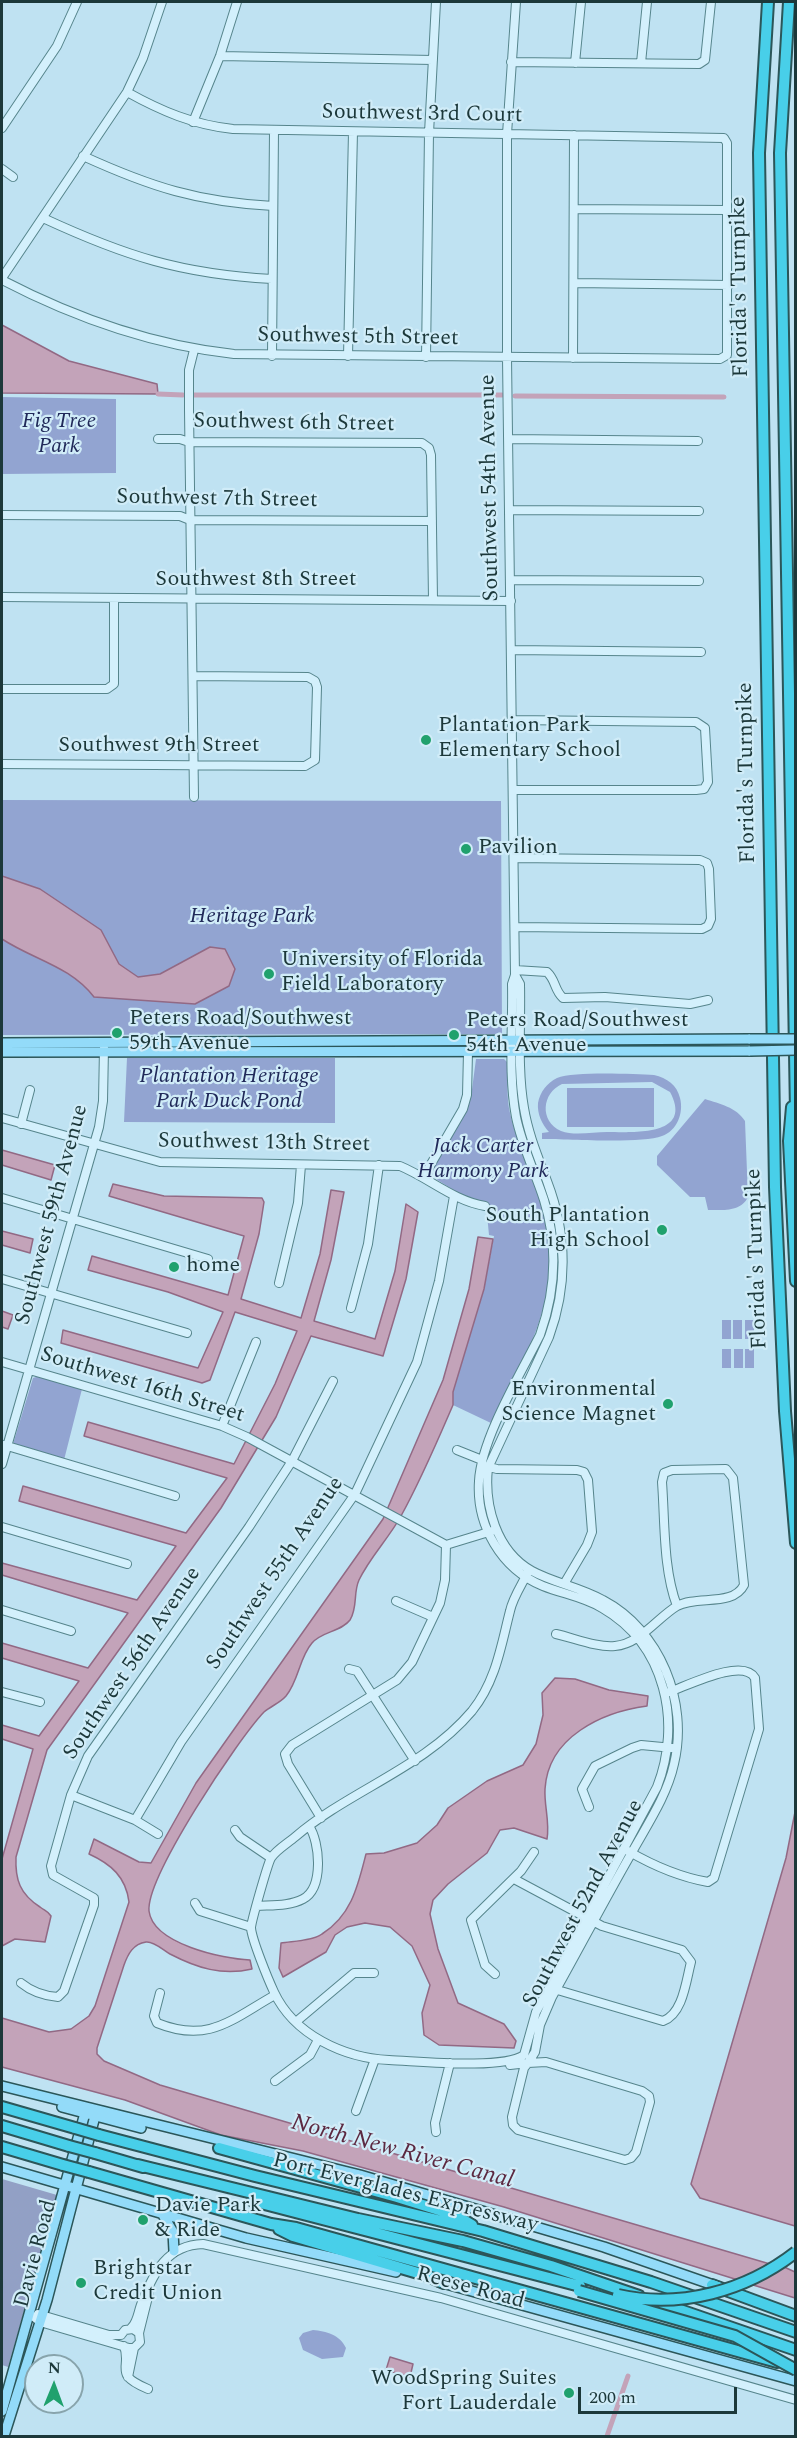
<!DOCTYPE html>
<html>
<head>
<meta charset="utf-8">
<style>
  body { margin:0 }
  #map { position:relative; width:797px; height:2438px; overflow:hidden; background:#bfe2f2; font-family:Spectral,serif }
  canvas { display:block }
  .frame { position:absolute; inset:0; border:3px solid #1c383a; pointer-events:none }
  .north { position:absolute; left:24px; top:2354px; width:60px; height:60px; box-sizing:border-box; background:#d0ecf8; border:2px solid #88a4ac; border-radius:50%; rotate:1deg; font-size:16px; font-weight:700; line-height:24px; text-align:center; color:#1c383a }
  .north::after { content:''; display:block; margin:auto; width:21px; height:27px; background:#20a16d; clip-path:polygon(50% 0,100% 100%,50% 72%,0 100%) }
  .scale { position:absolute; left:578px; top:2387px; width:159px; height:27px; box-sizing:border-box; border:3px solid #1c383a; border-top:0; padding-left:8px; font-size:18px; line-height:21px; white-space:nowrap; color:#1c383a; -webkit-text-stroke:4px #d0ecf8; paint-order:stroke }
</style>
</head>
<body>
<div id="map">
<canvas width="797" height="2438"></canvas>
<div class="frame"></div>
<div class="north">N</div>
<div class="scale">200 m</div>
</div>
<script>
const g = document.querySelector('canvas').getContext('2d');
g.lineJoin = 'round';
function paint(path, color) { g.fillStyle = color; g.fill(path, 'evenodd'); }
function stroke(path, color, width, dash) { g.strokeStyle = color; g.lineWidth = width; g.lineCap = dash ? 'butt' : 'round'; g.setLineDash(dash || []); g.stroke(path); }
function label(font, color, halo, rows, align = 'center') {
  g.font = font + ' Spectral,serif'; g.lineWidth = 4.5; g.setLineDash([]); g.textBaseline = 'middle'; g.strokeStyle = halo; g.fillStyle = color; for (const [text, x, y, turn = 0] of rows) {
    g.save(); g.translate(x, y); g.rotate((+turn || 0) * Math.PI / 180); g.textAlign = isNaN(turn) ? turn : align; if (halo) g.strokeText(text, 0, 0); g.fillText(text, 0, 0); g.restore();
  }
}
paint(new Path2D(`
  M2 397 116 399V473L2 474Z
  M2 800 501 801 502 1034 2 1035Z
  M127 1058H335V1123L124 1122Z
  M476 1059H504L508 1063C508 1079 506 1097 510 1113 517 1144 531 1174 541 1204 568 1290 528 1350 493 1424L453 1405V1392L484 1289 494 1236 489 1235 486 1204 468 1199 431 1176 430 1169 471 1097Z
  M654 1075C667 1078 677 1085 680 1098 684 1113 677 1131 662 1136 642 1144 568 1139 542 1139V1133L549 1132C542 1124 537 1114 538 1103 540 1092 547 1083 557 1078 574 1071 634 1074 654 1075ZM652 1082 670 1092C694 1137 632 1132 607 1132 593 1132 574 1136 561 1131 539 1121 542 1093 562 1084Z
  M567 1088H654V1127H567Z
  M705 1099C720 1104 736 1107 745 1121L748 1197C741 1212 723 1210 708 1210L705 1197H690L657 1165V1156Z
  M722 1320H731V1339H722Z
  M733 1320H742V1339H733Z
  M745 1320H754V1339H745Z
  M722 1349H731V1368H722Z
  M734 1349H743V1368H734Z
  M745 1349H754V1368H745Z
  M39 1376 82 1389 64 1460 13 1444 33 1378Z
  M313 2330C326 2331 340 2335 346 2348L343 2357 322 2359 303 2350 299 2338 303 2333Z`), '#92a4d1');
paint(new Path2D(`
  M2 2179 57 2195 8 2367 2 2365Z`), '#92a0c5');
const water = new Path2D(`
  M2 325 69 361 157 384 158 394 2 393Z
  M2 876 40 889 101 930 119 964 138 977 160 974 210 947 225 949 235 969 229 986 195 1004 94 997C70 966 34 960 2 939Z
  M2 1150 55 1165 51 1180 2 1165Z
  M113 1184 164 1196 262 1198 264 1202 259 1234 241 1299 301 1318 320 1254 331 1190 344 1192 331 1260 314 1321 375 1339 395 1271 406 1204 418 1212 406 1279 383 1356 311 1336 276 1417 221 1508 47 1750 16 1857C15 1880 20 1894 40 1907 45 1911 48 1911 51 1916L45 1942 15 1939 2 1946V1859L33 1749 2 1739V1725L39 1736 79 1681 2 1658V1643L88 1668 128 1613 2 1575V1563L137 1600 176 1546 19 1501 23 1486 186 1533 227 1478 84 1436 88 1422 234 1464 275 1384 297 1331 235 1312 210 1380 202 1383 61 1343 63 1330 198 1368 223 1312 168 1292 88 1270 92 1256 228 1295 244 1236 109 1196Z
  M2 1231 33 1239 30 1253 2 1245Z
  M478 1237 493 1239 484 1289 453 1392V1405C437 1442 421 1480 401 1516 389 1538 370 1557 359 1580 353 1593 358 1607 350 1620 341 1632 322 1631 312 1643 299 1658 299 1680 286 1696 280 1703 271 1706 264 1712 238 1739 146 1877 149 1911 153 1944 223 1959 250 1960L252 1969C222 1976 197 1968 170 1954 163 1950 154 1941 146 1942 133 1944 128 1954 124 1965L97 2048V2054L104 2061 160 2085 770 2264 738 2280 504 2207 303 2151 221 2135 125 2100 2 2067V2018L49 2032 71 2029 89 2016 95 2006 129 1902C126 1877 111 1864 89 1854L94 1839 139 1862 151 1863 196 1783 383 1519 443 1380 469 1289Z
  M2 1311 13 1315 8 1329 2 1327Z
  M555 1678 575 1679 609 1690 648 1696 647 1706C602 1712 548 1737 545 1789 544 1806 550 1822 547 1839L514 1828 500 1830 487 1853 448 1884 433 1900 430 1914 438 1949 458 2003 504 2024 516 2041 514 2048 439 2045 424 2035 422 2013 430 1985 412 1946 390 1927 365 1923 347 1927 335 1935 326 1952 283 1977 279 1968 281 1943C293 1941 312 1941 322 1934 352 1915 358 1885 366 1854L384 1853 417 1843 437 1825 448 1808 487 1781 523 1765 536 1744 543 1715 542 1693Z
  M795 1812 796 2226H795L700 2198 691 2184 786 1858Z
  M782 2266 795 2272V2298L750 2284Z
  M390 2357 413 2364 410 2377 386 2370Z`);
paint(water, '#c3a3b9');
stroke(water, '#926984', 1.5);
stroke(new Path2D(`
  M158 394 183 395
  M193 395H502
  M515 396 724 397
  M607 2436 628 2376`), '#c3a3b9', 5);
const minor = new Path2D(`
  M516 2 507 134V358L515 975 512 984C513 1028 508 1074 516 1117 522 1146 535 1172 544 1200 558 1245 556 1290 540 1335 521 1373 481 1439 479 1481 476 1525 501 1569 543 1586 563 1594 584 1597 602 1608 666 1645 682 1723 657 1787L536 2012 524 2055C502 2070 418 2061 389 2060 344 2058 294 2035 274 1992 268 1979 252 1940 251 1928 251 1922 268 1863 271 1858 276 1850 288 1843 295 1837 350 1790 424 1768 472 1711 496 1681 501 1646 510 1611 513 1597 523 1583 529 1570
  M220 56 433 60
  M511 62 699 64 705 60 711 2
  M575 63 581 2
  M641 63 647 2
  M193 122 220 56 237 2
  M2 128 57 46 77 2
  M83 156C151 187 198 202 273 206
  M2 169 13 177
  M574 209 727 210
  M43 218C125 256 181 274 272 279
  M2 278 127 92 143 58 162 2
  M2 280C75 318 151 345 234 354L720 359 727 355V143L724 138 233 129C194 125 161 111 127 92
  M575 283 729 285
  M194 350 189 370V410L194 797
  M272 356 274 131
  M348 356 353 132
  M426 357 429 133 436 2
  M573 358 574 135
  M158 439H180L189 442 422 443 429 448 431 455 433 600
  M509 439 698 441
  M510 510 699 511
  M2 515 180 516 190 520 432 521
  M511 580 699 581
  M2 597 511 601
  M511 650 701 652
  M2 689H107L114 684V598
  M512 720 696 722 705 728 708 782 704 789 696 790H514
  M2 764 305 766 315 760 317 687 315 681 308 677 193 676
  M514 858 700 860 707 863 709 869 711 919 708 926 702 929 515 927
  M515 970 547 972C556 980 554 990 563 998L605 997 690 1004 708 1000
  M2 1118 160 1162 400 1166C429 1178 454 1201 485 1206
  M21 1124 30 1090
  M424 1176 463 1109 467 1095 468 1052
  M2 1198 208 1259
  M2 1279 187 1333
  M279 1283 298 1203 301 1165
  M351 1308 368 1244 379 1165
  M2 1362 222 1426 247 1437 446 1545 492 1531
  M222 1426 256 1342
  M4 1445 175 1496
  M457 1450 482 1460
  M2 1464 99 1127 103 1101 104 1048
  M485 1466 497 1469 577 1470 584 1472 588 1480 592 1532 587 1545 564 1584
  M2 1527 127 1564
  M396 1601 433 1617
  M2 1610 71 1631
  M556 1634C574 1638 598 1648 615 1646 640 1644 657 1618 677 1606 697 1595 733 1607 744 1585L733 1478 726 1469 672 1470 664 1473 662 1482C665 1522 663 1569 677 1606
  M349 1669 357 1671 415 1761
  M2 1692 40 1702
  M71 1795 135 1820 158 1834
  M589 1807 582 1789 595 1766 632 1748 641 1745 673 1748
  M321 1818 288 1764 285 1754 292 1745 397 1680 412 1662 440 1603 445 1580 446 1545
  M135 1820 181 1742 355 1494 417 1362 439 1281 454 1196
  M235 1830 240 1837 271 1858
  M628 1851C654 1866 679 1877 708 1882L714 1878 759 1729 755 1678C743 1657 687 1686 669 1692
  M514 1879 602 1926 682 1950 691 1962C686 1981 683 2014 663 2021L554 1989
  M195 1903 200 1911 251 1927
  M257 1906C272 1905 290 1906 303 1899 324 1888 320 1842 309 1826
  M495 1974 485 1965 471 1920 521 1871 534 1852
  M21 1983C32 1992 45 1996 58 1997L64 1991 94 1905V1898L53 1875 51 1866 71 1795 88 1756 249 1527 292 1461 333 1381
  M160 1993 154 2016 157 2023C209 2044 232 2019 275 1995
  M297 2021 354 1973H374
  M546 2062 642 2091 649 2096 650 2102 636 2152 631 2158 625 2160 518 2130 513 2125 512 2117 524 2068 528 2063Z
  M510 2065 528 2063 535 2052 540 2025 552 1997C579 1949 604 1901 631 1854 647 1825 667 1796 674 1764 689 1702 660 1630 603 1600 580 1587 554 1583 532 1571 496 1551 484 1505 488 1468L549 1337C568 1285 567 1233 547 1181 538 1157 528 1133 524 1108 517 1068 521 1025 520 984L515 975
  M275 2081 310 2055 318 2040
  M356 2111 375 2059
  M436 2132 435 2123 450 2063
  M30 2314 40 2322 129 2348H134L140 2342 139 2333 133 2329 125 2330 121 2335
  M38 2314 109 2335H121
  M131 2328C138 2322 138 2311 142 2302 154 2272 167 2245 203 2244L441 2298 796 2400
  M139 2333 149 2293
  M124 2346C132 2368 112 2374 148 2389
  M128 2377 134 2348`);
const major = new Path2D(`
  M2 1043 750 1039
  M2 1052 750 1051
  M2 2086 360 2175 604 2247 719 2287
  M62 2107 141 2128
  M2 2167 246 2238 396 2272
  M163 2215 173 2232 174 2251
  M439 2282 796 2381
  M2 2411 85 2113
  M4 2436 47 2300 95 2116`);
const highway = new Path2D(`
  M768 2 759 153 775 1187 785 1411 796 1543
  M789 2 780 153 796 1113
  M792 1107 789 1141 796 1281
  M2 2107 75 2128
  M2 2126 69 2146
  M99 2135 255 2176 483 2231 651 2282 796 2332
  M2 2147 63 2165
  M219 2148 397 2197 455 2215 472 2225
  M95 2153 143 2167
  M138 2165 358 2219 463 2241 551 2266 639 2296
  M89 2172 271 2224 296 2228 777 2362
  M253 2201 580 2286
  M279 2229 293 2236 428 2276 444 2283
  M712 2285 796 2316
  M654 2301 796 2350`);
stroke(minor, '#56858c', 10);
stroke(major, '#2b5659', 12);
stroke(highway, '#2b5659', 14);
stroke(minor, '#d3f0fc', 8);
stroke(major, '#93dbf9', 9);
stroke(highway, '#48cfe9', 10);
const majorBridge = new Path2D(`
  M750 1039H796
  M750 1051 796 1050`);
const highwayBridge = new Path2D(`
  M75 2128 99 2135
  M69 2146 95 2153
  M63 2165 89 2172
  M579 2291 735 2336 796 2370
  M618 2295C680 2309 746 2291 796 2252`);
stroke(majorBridge, '#2b5659', 12, []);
stroke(highwayBridge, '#2b5659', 14, []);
stroke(majorBridge, '#93dbf9', 9);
stroke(highwayBridge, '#48cfe9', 10);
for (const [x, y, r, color] of [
  [426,740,6,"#20a16d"],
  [466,849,6,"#20a16d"],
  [269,974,6,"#20a16d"],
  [117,1033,6,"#20a16d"],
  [454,1035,6,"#20a16d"],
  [662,1230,6,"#20a16d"],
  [174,1267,6,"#20a16d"],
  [668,1404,6,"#20a16d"],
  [143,2220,6,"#20a16d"],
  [81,2283,6,"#20a16d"],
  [569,2393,6,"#20a16d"]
]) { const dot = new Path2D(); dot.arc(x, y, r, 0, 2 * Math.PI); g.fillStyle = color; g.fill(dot); stroke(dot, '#d0ecf8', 2); }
label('22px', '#1c383a', '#d0ecf8', [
  ["Southwest 3rd Court",422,115,1],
  ["Florida's Turnpike",741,287,-91],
  ["Southwest 5th Street",358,338,1],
  ["Southwest 6th Street",294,424,1],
  ["Southwest 54th Avenue",491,488,-91],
  ["Southwest 7th Street",217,500,1],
  ["Southwest 8th Street",256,581],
  ["Southwest 9th Street",159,747],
  ["Florida's Turnpike",748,773,-91],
  ["Southwest 13th Street",264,1144,1],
  ["Southwest 59th Avenue",53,1215,-75],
  ["Florida's Turnpike",758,1259,-92],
  ["Southwest 16th Street",142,1386,17],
  ["Southwest 55th Avenue",276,1574,-56],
  ["Southwest 56th Avenue",133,1664,-56],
  ["Southwest 52nd Avenue",584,1904,-62],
  ["Port Everglades Expressway",405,2194,14],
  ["Davie Road",37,2254,-75],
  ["Reese Road",470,2289,15]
]);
label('italic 22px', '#202959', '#d0ecf8', [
  ["Fig Tree",59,423],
  ["Park",59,448],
  ["Heritage Park",252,918],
  ["Plantation Heritage",229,1078],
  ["Park Duck Pond",229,1103],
  ["Jack Carter",483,1148],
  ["Harmony Park",483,1173]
]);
label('22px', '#1c383a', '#d0ecf8', [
  ["Plantation Park",438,727],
  ["Elementary School",438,752],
  ["Pavilion",478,849],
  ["University of Florida",281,961],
  ["Field Laboratory",281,986],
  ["Peters Road/Southwest",129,1020],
  ["59th Avenue",129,1045],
  ["Peters Road/Southwest",466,1022],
  ["54th Avenue",466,1047],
  ["South Plantation",650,1217,"right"],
  ["High School",650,1242,"right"],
  ["home",186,1267],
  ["Environmental",656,1391,"right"],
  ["Science Magnet",656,1416,"right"],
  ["Davie Park",155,2207],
  ["& Ride",155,2232],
  ["Brightstar",93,2270],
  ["Credit Union",93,2295],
  ["WoodSpring Suites",557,2380,"right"],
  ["Fort Lauderdale",557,2405,"right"]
], 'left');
label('italic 24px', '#5c2941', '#d0ecf8', [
  ["North New River Canal",402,2153,15]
]);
</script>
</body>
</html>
